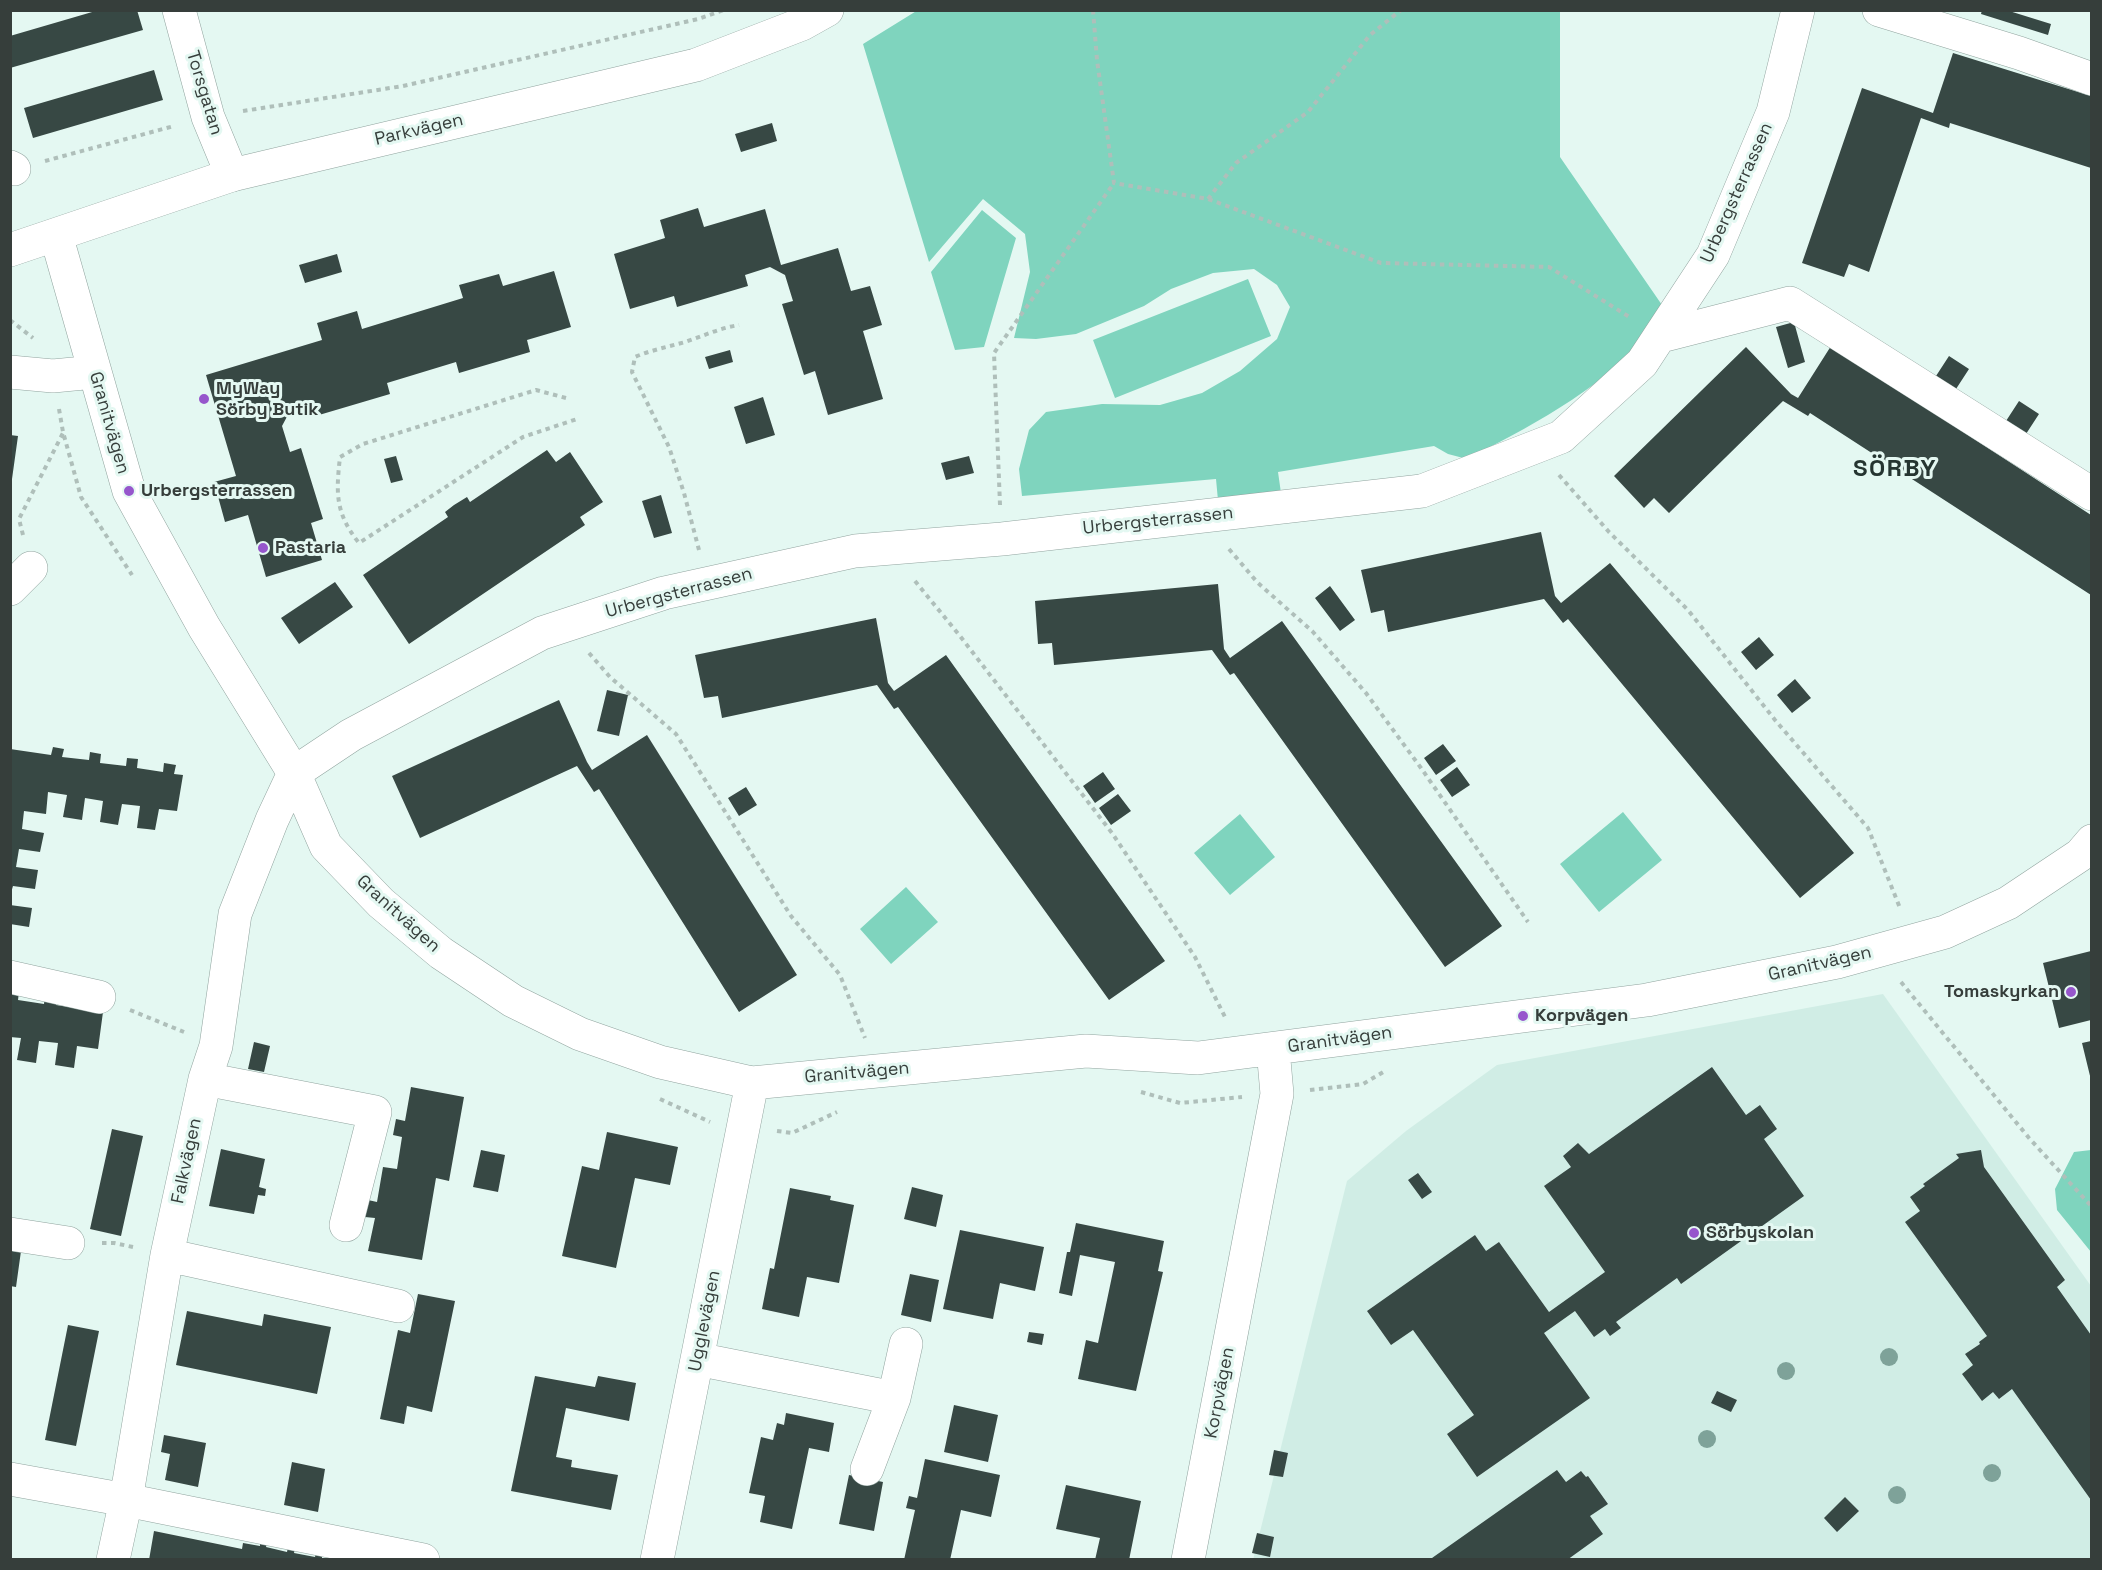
<!DOCTYPE html>
<html>
<head>
<meta charset="utf-8">
<style>
  body { margin:0 }
  #map { position:relative; width:2102px; height:1570px; overflow:hidden; background:#e4f8f2; font-family:"Space Grotesk",sans-serif }
  canvas { display:block }
  .frame { position:absolute; inset:0; border:12px solid #363e3b; pointer-events:none }
</style>
</head>
<body>
<div id="map">
<canvas width="2102" height="1570"></canvas>
<div class="frame"></div>
</div>
<script>
const g = document.querySelector('canvas').getContext('2d');
g.lineJoin = 'round';
function paint(path, color) { g.fillStyle = color; g.fill(path, 'evenodd'); }
function stroke(path, color, width, dash) { g.strokeStyle = color; g.lineWidth = width; g.lineCap = dash ? 'butt' : 'round'; g.setLineDash(dash || []); g.stroke(path); }
function label(font, color, halo, rows, align = 'center') {
  g.font = font + ' "Space Grotesk",sans-serif'; g.lineWidth = 6; g.setLineDash([]); g.textBaseline = 'middle'; g.strokeStyle = halo; g.fillStyle = color; for (const [text, x, y, turn = 0] of rows) {
    g.save(); g.translate(x, y); g.rotate((+turn || 0) * Math.PI / 180); g.textAlign = isNaN(turn) ? turn : align; if (halo) g.strokeText(text, 0, 0); g.fillText(text, 0, 0); g.restore();
  }
}
paint(new Path2D(`
  M1883 994 2091 1286V1559L1253 1560 1347 1181 1406 1131 1497 1065Z`), '#d0ede5');
paint(new Path2D(`
  M918 10 1560 11V157L1662 305C1656 316 1650 331 1641 341 1602 389 1522 431 1467 459L1448 454 1434 446 1278 472 1282 500 1219 511 1216 479 1022 496 1019 469 1029 430 1046 412 1102 404 1160 405 1202 393 1240 371 1277 339 1290 307 1277 285 1254 269 1213 273 1171 289 1144 306 1076 334 1036 339 1014 338 1030 272 1025 234 983 199 929 262 863 44Z
  M982 210 1016 238 984 347 955 350 931 272Z
  M1248 279 1271 336 1115 398 1093 340Z
  M1623 812 1662 860 1599 912 1560 864Z
  M1240 814 1275 857 1230 895 1194 853Z
  M906 887 938 922 891 964 860 929Z
  M2091 1150H2092L2091 1252 2057 1210 2055 1189 2074 1152Z`), '#7fd4be');
paint(new Path2D(`
  M99 10H137L143 30 10 68V36Z
  M1982 10H2006L2051 24 2048 35 1981 14Z
  M1953 53 2091 96V168L1950 123 1949 128 1921 118 1869 272 1849 264 1844 277 1802 263 1862 88 1933 113Z
  M154 70 163 100 33 138 24 108Z
  M772 123 777 141 741 152 735 134Z
  M698 208 704 227 765 209 781 265 838 248 851 291 870 286 882 325 863 331 883 399 828 415 815 371 804 375 782 304 793 301 785 275 770 267 745 275 748 286 677 307 674 296 630 309 614 254 665 238 660 220Z
  M337 254 342 272 305 283 299 265Z
  M554 271 571 327 527 340 530 352 459 373 456 362 387 383 390 394 319 415 315 404 290 411 282 426 290 452 301 448 323 519 311 523 322 560 266 577 248 515 225 522 214 482 236 476 206 375 322 340 317 323 357 311 362 329 463 298 459 285 499 274 503 286Z
  M1794 322 1805 362 1788 368 1776 327Z
  M1831 346 2091 515V595L1810 413 1808 416 1783 401 1669 513 1654 498 1644 508 1614 476 1746 347 1791 394 1798 398Z
  M730 350 733 362 709 369 705 357Z
  M1949 356 1969 369 1956 389 1936 376Z
  M763 397 775 435 746 444 734 407Z
  M2019 401 2039 414 2026 434 2006 421Z
  M10 435 18 436 12 479H10Z
  M547 450 556 462 570 452 603 502 580 517 585 525 409 644 363 575 448 517 445 512 454 505 467 497 470 502Z
  M396 456 403 480 391 483 384 459Z
  M969 456 974 473 946 480 941 463Z
  M661 495 672 533 654 538 642 501Z
  M1541 532 1555 596 1561 603 1610 563 1854 853 1800 898 1568 619 1563 623 1544 599 1388 632 1384 610 1371 613 1361 570Z
  M335 582 353 607 299 644 281 618Z
  M1218 584 1224 649 1230 658 1282 621 1502 926 1445 967 1234 673 1230 675 1212 650 1054 665 1052 643 1038 644 1035 601Z
  M1330 586 1355 620 1340 631 1315 598Z
  M876 618 888 683 894 691 946 655 1165 961 1109 1000 898 707 894 709 877 685 722 718 718 696 704 698 695 655Z
  M1759 637 1774 655 1756 670 1741 652Z
  M1795 679 1811 698 1792 713 1777 695Z
  M607 690 628 695 619 736 597 731Z
  M559 700 587 762 592 770 647 735 797 975 739 1012 599 789 594 792 577 766 420 838 392 776Z
  M1443 744 1456 761 1436 775 1424 758Z
  M53 747 64 749 62 757 89 760 90 752 101 754 100 763 126 766 127 758 138 759 137 768 163 772 164 763 176 765 174 774 183 775 177 811 159 809 155 830 147 829 137 828 140 806 122 804 118 825 100 822 103 801 85 798 82 820 63 817 67 795 48 792 46 814 24 811 22 829 44 833 40 852 19 849 16 867 38 870 35 889 13 886 10 896V749L51 755Z
  M1457 767 1470 785 1452 797 1440 780Z
  M1103 772 1115 789 1095 803 1083 786Z
  M746 787 757 805 739 816 728 798Z
  M1118 794 1131 811 1111 825 1099 808Z
  M10 905 32 908 29 927 10 924Z
  M2091 951V1020L2059 1028 2043 963Z
  M10 990 19 992 18 1000 44 1004 45 995 56 997V1005L103 1012 98 1049 77 1046 74 1068 55 1065 58 1043 39 1041 36 1063 17 1060 21 1038 10 1037Z
  M2091 1041V1080L2082 1043Z
  M254 1042 270 1046 264 1072 248 1069Z
  M1712 1067 1746 1115 1760 1105 1777 1129 1764 1139 1804 1196 1681 1284 1677 1278 1616 1322 1621 1328 1610 1336 1605 1329 1594 1337 1575 1311 1544 1333 1590 1398 1477 1477 1447 1434 1474 1415 1413 1330 1391 1345 1367 1311 1475 1235 1486 1251 1499 1242 1549 1312 1605 1272 1544 1186 1571 1167 1563 1156 1578 1143 1589 1154Z
  M411 1087 464 1097 449 1181 436 1178 422 1260 368 1251 375 1218 365 1217 368 1200 377 1202 383 1167 397 1169 402 1137 393 1135 396 1119 405 1121Z
  M112 1129 143 1136 121 1236 90 1229Z
  M607 1132 678 1147 670 1185 635 1178 616 1268 562 1256 582 1166 599 1170Z
  M221 1149 265 1159 259 1187 266 1189 265 1196 258 1195 254 1214 209 1206Z
  M481 1150 505 1155 498 1192 473 1187Z
  M1981 1150 1984 1167 2065 1280 2057 1287 2091 1335V1500L2012 1389 1999 1399 1993 1392 1982 1401 1962 1374 1973 1365 1965 1354 1980 1344 1979 1342 1987 1336 1905 1222 1920 1211 1910 1197 1925 1186 1923 1184 1959 1158 1956 1154Z
  M1418 1173 1432 1192 1422 1199 1408 1180Z
  M912 1187 943 1195 936 1227 904 1219Z
  M790 1188 831 1196 830 1200 854 1205 839 1283 807 1277 799 1317 762 1309 770 1268 774 1269Z
  M1076 1223 1164 1241 1158 1271 1163 1272 1136 1391 1078 1379 1086 1340 1098 1343 1115 1262 1080 1255 1072 1296 1059 1293 1067 1252H1070Z
  M960 1230 1044 1247 1035 1291 1000 1283 993 1319 943 1309Z
  M10 1249 21 1251 16 1287 10 1286Z
  M910 1274 939 1280 931 1322 901 1315Z
  M418 1294 455 1301 432 1412 407 1406 404 1424 380 1419 398 1330 410 1333Z
  M187 1311 262 1326 264 1314 331 1327 317 1394 176 1365Z
  M68 1325 99 1331 76 1446 45 1440Z
  M1029 1332 1044 1334 1042 1345 1027 1342Z
  M535 1376 595 1387 598 1376 636 1383 629 1421 566 1408 556 1457 572 1460 571 1467 618 1475 611 1510 511 1491Z
  M1717 1391 1737 1400 1731 1412 1711 1403Z
  M954 1405 998 1415 988 1462 944 1452Z
  M786 1413 834 1423 829 1452 809 1448 792 1529 760 1522 765 1496 749 1493 761 1437 773 1440 777 1423 784 1425Z
  M164 1435 206 1443 198 1487 165 1480 170 1454 161 1452Z
  M1274 1450 1288 1453 1283 1477 1269 1475Z
  M925 1459 1000 1475 991 1517 961 1510 950 1560H904L915 1510 906 1508 909 1496 917 1498Z
  M292 1462 325 1469 318 1512 284 1505Z
  M1557 1470 1566 1482 1581 1471 1586 1477 1588 1476 1608 1504 1590 1516 1603 1534 1567 1560H1434L1432 1558Z
  M849 1475 883 1482 874 1531 839 1524Z
  M1066 1485 1141 1501 1129 1560H1095L1100 1538 1056 1529Z
  M1845 1497 1859 1511 1837 1532 1824 1518Z
  M154 1531 242 1549 243 1543 260 1546V1542L267 1543 266 1547 287 1552 288 1547 295 1548 294 1553 315 1557 316 1553 322 1554V1560H149Z
  M1257 1533 1274 1537 1270 1557 1252 1553Z`), '#374844');
const minor = new Path2D(`
  M179 10 208 117 232 175
  M1879 10 2019 53 2092 79
  M10 167 14 169
  M56 235 129 491 204 627 294 773 326 846 381 903 441 953 513 1001 580 1034 660 1062 752 1083 1086 1051 1198 1058 1647 1000 1837 962 1945 932 2008 903 2080 855 2092 841
  M1661 336 1790 303 2092 494
  M10 372 53 376 94 372
  M10 589 31 568
  M294 773 351 735 542 633 664 593 855 551 1002 539 1422 491 1561 437 1642 363 1713 255 1773 112 1798 10
  M10 977 99 997
  M205 1079 375 1112 346 1225
  M10 1234 68 1243
  M167 1255 398 1306
  M697 1359 894 1398
  M867 1469 894 1398 906 1344
  M10 1479 126 1500 423 1560
  M113 1560 126 1500 167 1255 205 1079 216 1046 235 914 272 820 294 773
  M657 1560 752 1083
  M1188 1560 1277 1094 1273 1049`);
const major = new Path2D(`
  M10 250 232 175 696 65 802 24 827 10`);
stroke(minor, '#91a49f', 34);
stroke(major, '#91a49f', 34);
stroke(new Path2D(`
  M1093 10 1097 60 1114 183 1208 199 1381 263 1549 267 1631 318
  M243 111 403 86 698 19 724 10
  M45 161 174 126
  M1208 199 1236 163 1308 112 1370 35 1401 10
  M10 320 33 338
  M566 398 536 390 363 444 340 457C336 493 335 513 359 543L523 437 577 419
  M59 409 63 432 81 497 132 575
  M1559 475 1609 532 1688 610 1775 720 1868 828 1900 908
  M1000 505 994 353 1114 183
  M23 535 19 519 63 433
  M1229 549 1257 582 1313 632 1366 693 1421 768 1528 922
  M699 550 684 493 669 447 632 372 635 357C651 350 668 347 685 342 703 336 720 328 739 325
  M915 581 960 636 1112 833 1195 957 1226 1019
  M589 653 610 677 676 734 791 916 840 975 865 1038
  M1901 982 2029 1138 2092 1207
  M130 1010 184 1032
  M1310 1090 1363 1084 1385 1071
  M1141 1092 1180 1103 1242 1097
  M660 1099 710 1122
  M777 1131 792 1133 837 1112
  M102 1243H114L133 1247`), '#afbfba', 4, [4.5, 4.5]);
stroke(minor, '#fff', 33);
stroke(major, '#fff', 33);
g.fillStyle = '#7ea299';
for (const [x, y] of [
  [1889,1357],
  [1786,1371],
  [1707,1439],
  [1992,1473],
  [1897,1495]
]) { g.beginPath(); g.arc(x, y, 9, 0, 2 * Math.PI); g.fill(); }
for (const [x, y, r, color] of [
  [204,399,6,"#9656cc"],
  [129,491,6,"#9656cc"],
  [263,548,6,"#9656cc"],
  [2071,992,6,"#9656cc"],
  [1523,1016,6,"#9656cc"],
  [1694,1233,6,"#9656cc"]
]) { const dot = new Path2D(); dot.arc(x, y, r, 0, 2 * Math.PI); g.fillStyle = color; g.fill(dot); stroke(dot, '#e4f8f2', 2); }
label('18px', '#363e3b', '#e4f8f2', [
  ["Torsgatan",204,93,73],
  ["Parkvägen",419,130,-13],
  ["Urbergsterrassen",1737,193,-66],
  ["Granitvägen",109,423,74],
  ["Urbergsterrassen",1158,521,-6],
  ["Urbergsterrassen",679,593,-15],
  ["Granitvägen",398,914,42],
  ["Granitvägen",1820,964,-13],
  ["Granitvägen",1340,1040,-8],
  ["Granitvägen",857,1073,-5],
  ["Falkvägen",187,1161,-78],
  ["Ugglevägen",705,1321,-79],
  ["Korpvägen",1220,1393,-79]
]);
label('bold 18px', '#363e3b', '#e4f8f2', [
  ["MyWay",216,389],
  ["Sörby Butik",216,410],
  ["Urbergsterrassen",141,491],
  ["Pastaria",275,548],
  ["Tomaskyrkan",2059,992,"right"],
  ["Korpvägen",1535,1016],
  ["Sörbyskolan",1706,1233]
], 'left');
g.letterSpacing = '1.5px';
label('bold 24px', '#253531', '#e4f8f2', [
  ["SÖRBY",1895,469]
]);
g.letterSpacing = '0px';
</script>
</body>
</html>
